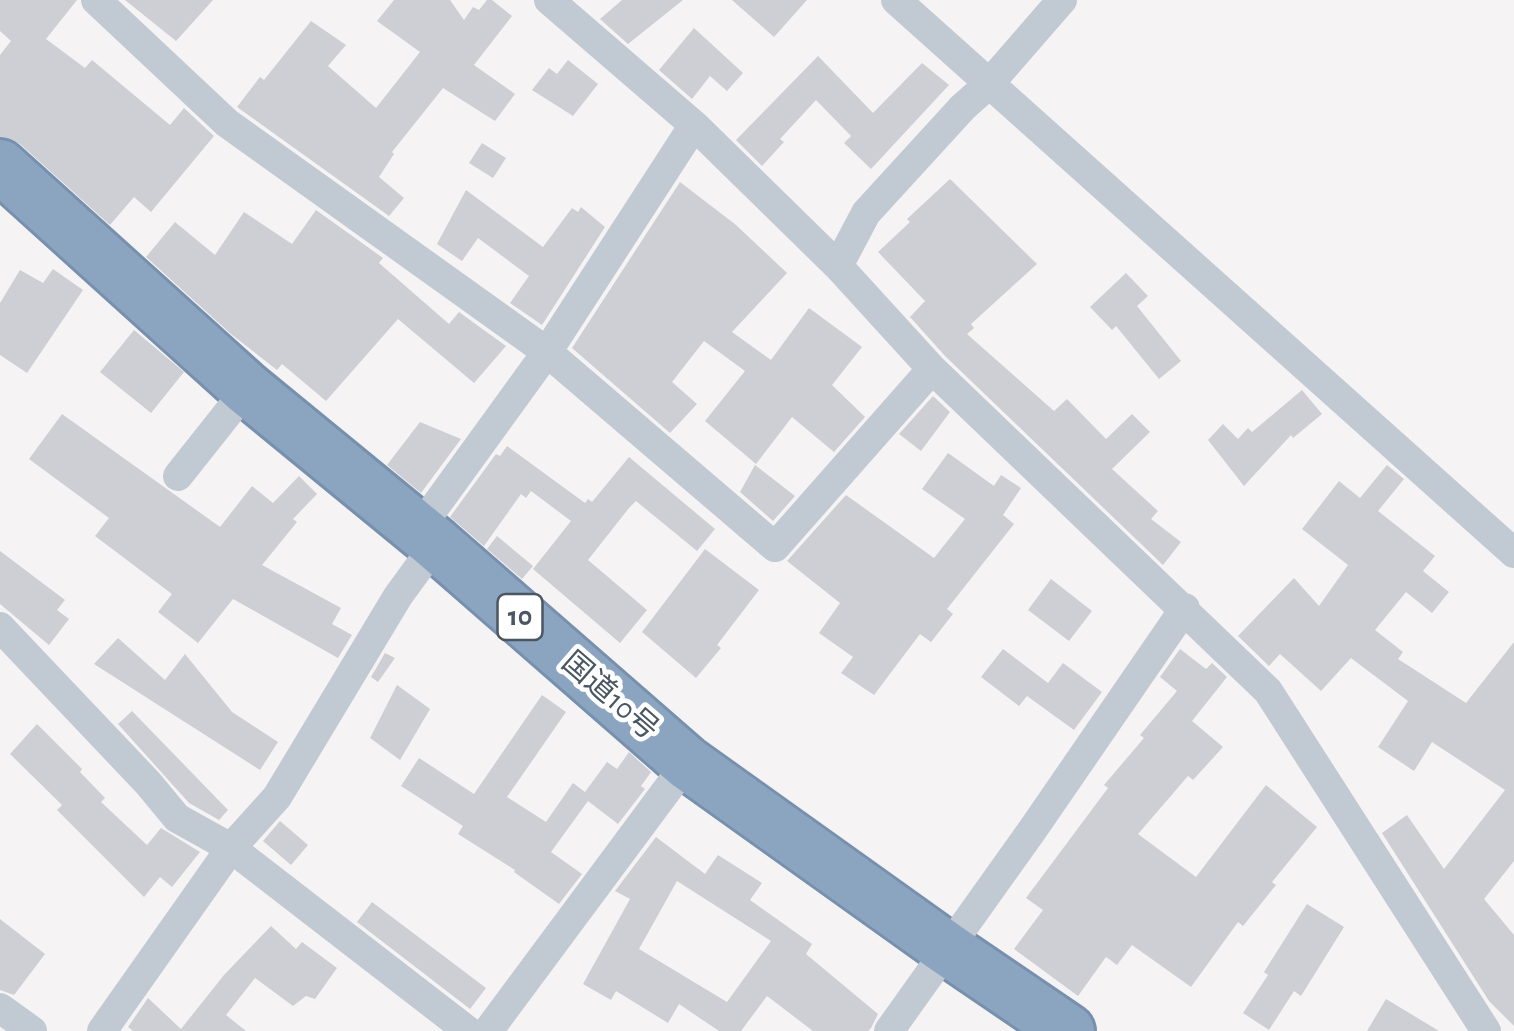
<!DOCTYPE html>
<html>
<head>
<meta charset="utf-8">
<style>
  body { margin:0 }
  canvas { display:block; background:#f5f3f3 }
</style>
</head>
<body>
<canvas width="1514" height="1031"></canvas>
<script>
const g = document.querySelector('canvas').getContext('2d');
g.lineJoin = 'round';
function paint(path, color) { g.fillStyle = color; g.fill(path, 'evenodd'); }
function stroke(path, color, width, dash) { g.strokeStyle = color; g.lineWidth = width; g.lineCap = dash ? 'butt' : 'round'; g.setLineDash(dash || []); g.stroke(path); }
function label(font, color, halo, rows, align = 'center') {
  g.font = font + ' "Alegreya Sans","Noto Sans JP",sans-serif'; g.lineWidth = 9; g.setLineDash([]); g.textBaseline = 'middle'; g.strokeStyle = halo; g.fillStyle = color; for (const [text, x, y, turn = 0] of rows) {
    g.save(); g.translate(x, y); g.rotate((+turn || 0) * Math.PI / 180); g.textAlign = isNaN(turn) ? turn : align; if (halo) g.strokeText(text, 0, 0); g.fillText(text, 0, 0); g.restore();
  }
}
paint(new Path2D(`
  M0 0H77L46 39 85 68 92 60 170 125 184 108 214 136 151 212 134 197 110 225 20 144 0 137V55L11 41 0 31Z
  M125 0H213L176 41Z
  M394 0H450L464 20 473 7 479 10 487 0H492L512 16 474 65 515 94 495 121 443 88 392 152 394 154 379 177 404 198 389 216 237 107 260 77 264 80 311 21 346 45 328 66 376 108 420 52 377 21Z
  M622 0H683L628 44 600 19Z
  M732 0H807L774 37Z
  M694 28 743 73 727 91 710 76 692 99 659 70Z
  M818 56 873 113 922 63 949 85 871 169 844 143 851 136 816 100 780 139 784 142 762 166 736 140Z
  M568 60 598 84 573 116 532 90 549 68 557 74Z
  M482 143 506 158 493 178 469 163Z
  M950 179 1037 264 971 324 974 328 967 334 1054 411 1067 399 1106 439 1132 414 1150 432 1112 469 1158 511 1151 519 1181 542 1163 565 945 356 910 317 925 301 878 252 910 222 907 219Z
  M680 182 736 225 787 273 732 332 771 360 809 308 862 347 832 385 865 417 834 452 792 417 756 464 705 421 745 371 704 341 672 382 697 404 670 433 572 348Z
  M466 190 543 247 572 208 578 212 581 207 605 227 542 325 510 303 529 276 478 238 462 261 437 244Z
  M316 210 383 258 379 263 449 324 459 312 506 346 474 383 398 319 326 401 282 364 277 370 231 334 146 257 175 222 215 255 244 212 292 244Z
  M53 269 83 290 27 373 0 355V303L20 270 43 283Z
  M1126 273 1148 296 1137 306 1181 361 1159 379 1116 326 1112 330 1090 307Z
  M134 330 184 372 151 413 100 372Z
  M1302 390 1322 414 1293 438 1291 435 1244 486 1208 440 1223 424 1238 439 1248 428 1252 432Z
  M933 396 950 412 921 451 899 434Z
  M62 414 220 527 252 486 273 503 299 476 317 494 293 519 297 522 262 565 341 608 332 624 352 635 338 658 233 599 198 643 158 612 172 594 95 536 109 518 29 459Z
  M420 422 461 439 421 493 387 465Z
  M507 446 585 503 588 499 592 502 629 457 715 529 697 551 636 501 629 508 588 560 647 610 620 643 533 569 571 521 531 491 526 498 521 494 484 546 450 517 496 454 500 456Z
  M948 453 994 486 1001 475 1021 488 1003 515 1014 524 947 609 953 614 931 642 920 634 874 695 841 673 853 657 819 633 840 603 787 561 846 495 934 558 965 519 922 489Z
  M755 465 795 496 773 521 740 492Z
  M1387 465 1404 479 1378 511 1435 556 1423 571 1449 592 1432 613 1406 592 1375 630 1403 652 1398 659 1466 703 1514 642V861L1484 899 1514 935V1026L1489 1001 1382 833 1407 815 1444 869 1505 790 1432 742 1414 771 1378 747 1408 701 1351 658 1321 691 1280 654 1269 666 1238 636 1294 578 1319 606 1348 565 1302 529 1339 481 1360 498Z
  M497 536 533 566 522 579 487 549Z
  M705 549 759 590 717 645 721 648 696 678 642 632Z
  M0 551 65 600 57 610 69 619 49 645 0 604Z
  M1051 579 1092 611 1069 641 1028 610Z
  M118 638 165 680 185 654 232 712 278 742 260 770 94 664Z
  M1003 649 1048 683 1063 663 1102 692 1074 730 1027 696 1019 706 981 677Z
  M1180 649 1206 669 1212 663 1227 677 1192 721 1223 747 1193 780 1188 776 1138 834 1196 877 1266 785 1317 827 1272 882 1276 885 1243 926 1238 922 1191 987 1132 945 1117 965 1106 957 1078 996 1014 949 1043 910 1026 898 1108 788 1104 785 1144 738 1140 735 1177 691 1160 677Z
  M385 653 395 658 378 682 371 677Z
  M397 685 430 709 400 760 370 738Z
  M542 695 566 712 507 797 546 822 573 783 585 792 607 762 617 769 629 752 651 772 641 786 645 789 618 824 588 801 551 852 582 874 559 904 514 872 515 870 458 834 463 826 401 786 419 758 474 794Z
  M132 711 228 810 219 820 189 803 118 724Z
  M37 724 82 769 80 772 105 798 101 802 147 845 161 828 200 852 172 887 160 877 144 897 57 810 62 805 10 754Z
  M280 821 308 845 291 865 263 841Z
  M656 837 705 874 718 855 762 883 750 900 812 944 806 954 878 1014 871 1028 868 1031H813L767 996 741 1031H719L679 1004 668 1023 616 991 611 1000 583 984 630 899 615 891ZM677 881 771 941 727 1002 639 949Z
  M372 902 486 988 470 1009 357 922Z
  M1307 904 1344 927 1301 996 1294 991 1269 1030 1243 1013 1268 975 1264 972Z
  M0 919 45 954 14 995 0 990Z
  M271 926 296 949 302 942 337 968 315 999 306 996 293 1006 255 978 226 1015 246 1031H133L128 1027 148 998 181 1029 224 975Z
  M1386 999 1439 1031H1367Z`), '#cdcfd5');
const highway = new Path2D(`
  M0 166 247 389 436 544 687 763 946 948 1068 1031`);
stroke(highway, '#7690ad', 58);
stroke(new Path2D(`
  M96 0 227 123 547 352 775 547 932 369
  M549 0 694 125 838 266 932 369 1268 691 1486 1031
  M896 0 1514 553
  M838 266 866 213 963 107 989 84 1062 0
  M178 476 247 389
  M418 530 547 352 694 125
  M0 627 148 783 177 818 231 848 468 1031
  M0 1008 32 1031
  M102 1031 231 848 277 797 398 596 436 544
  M488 1031 687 763
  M889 1031 1033 829 1185 608`), '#c1cad2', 30);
stroke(highway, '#8ba5c1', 52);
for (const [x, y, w] of [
  [520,617,45]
]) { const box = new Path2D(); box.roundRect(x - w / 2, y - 23, w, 46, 8); g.fillStyle = '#fff'; g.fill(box); stroke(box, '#4a5661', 2.5); }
label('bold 28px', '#4a5661', null, [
  ["10",520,617]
]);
label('30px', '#4a5661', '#fff', [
  ["国道10号",610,696,41]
]);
</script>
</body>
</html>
